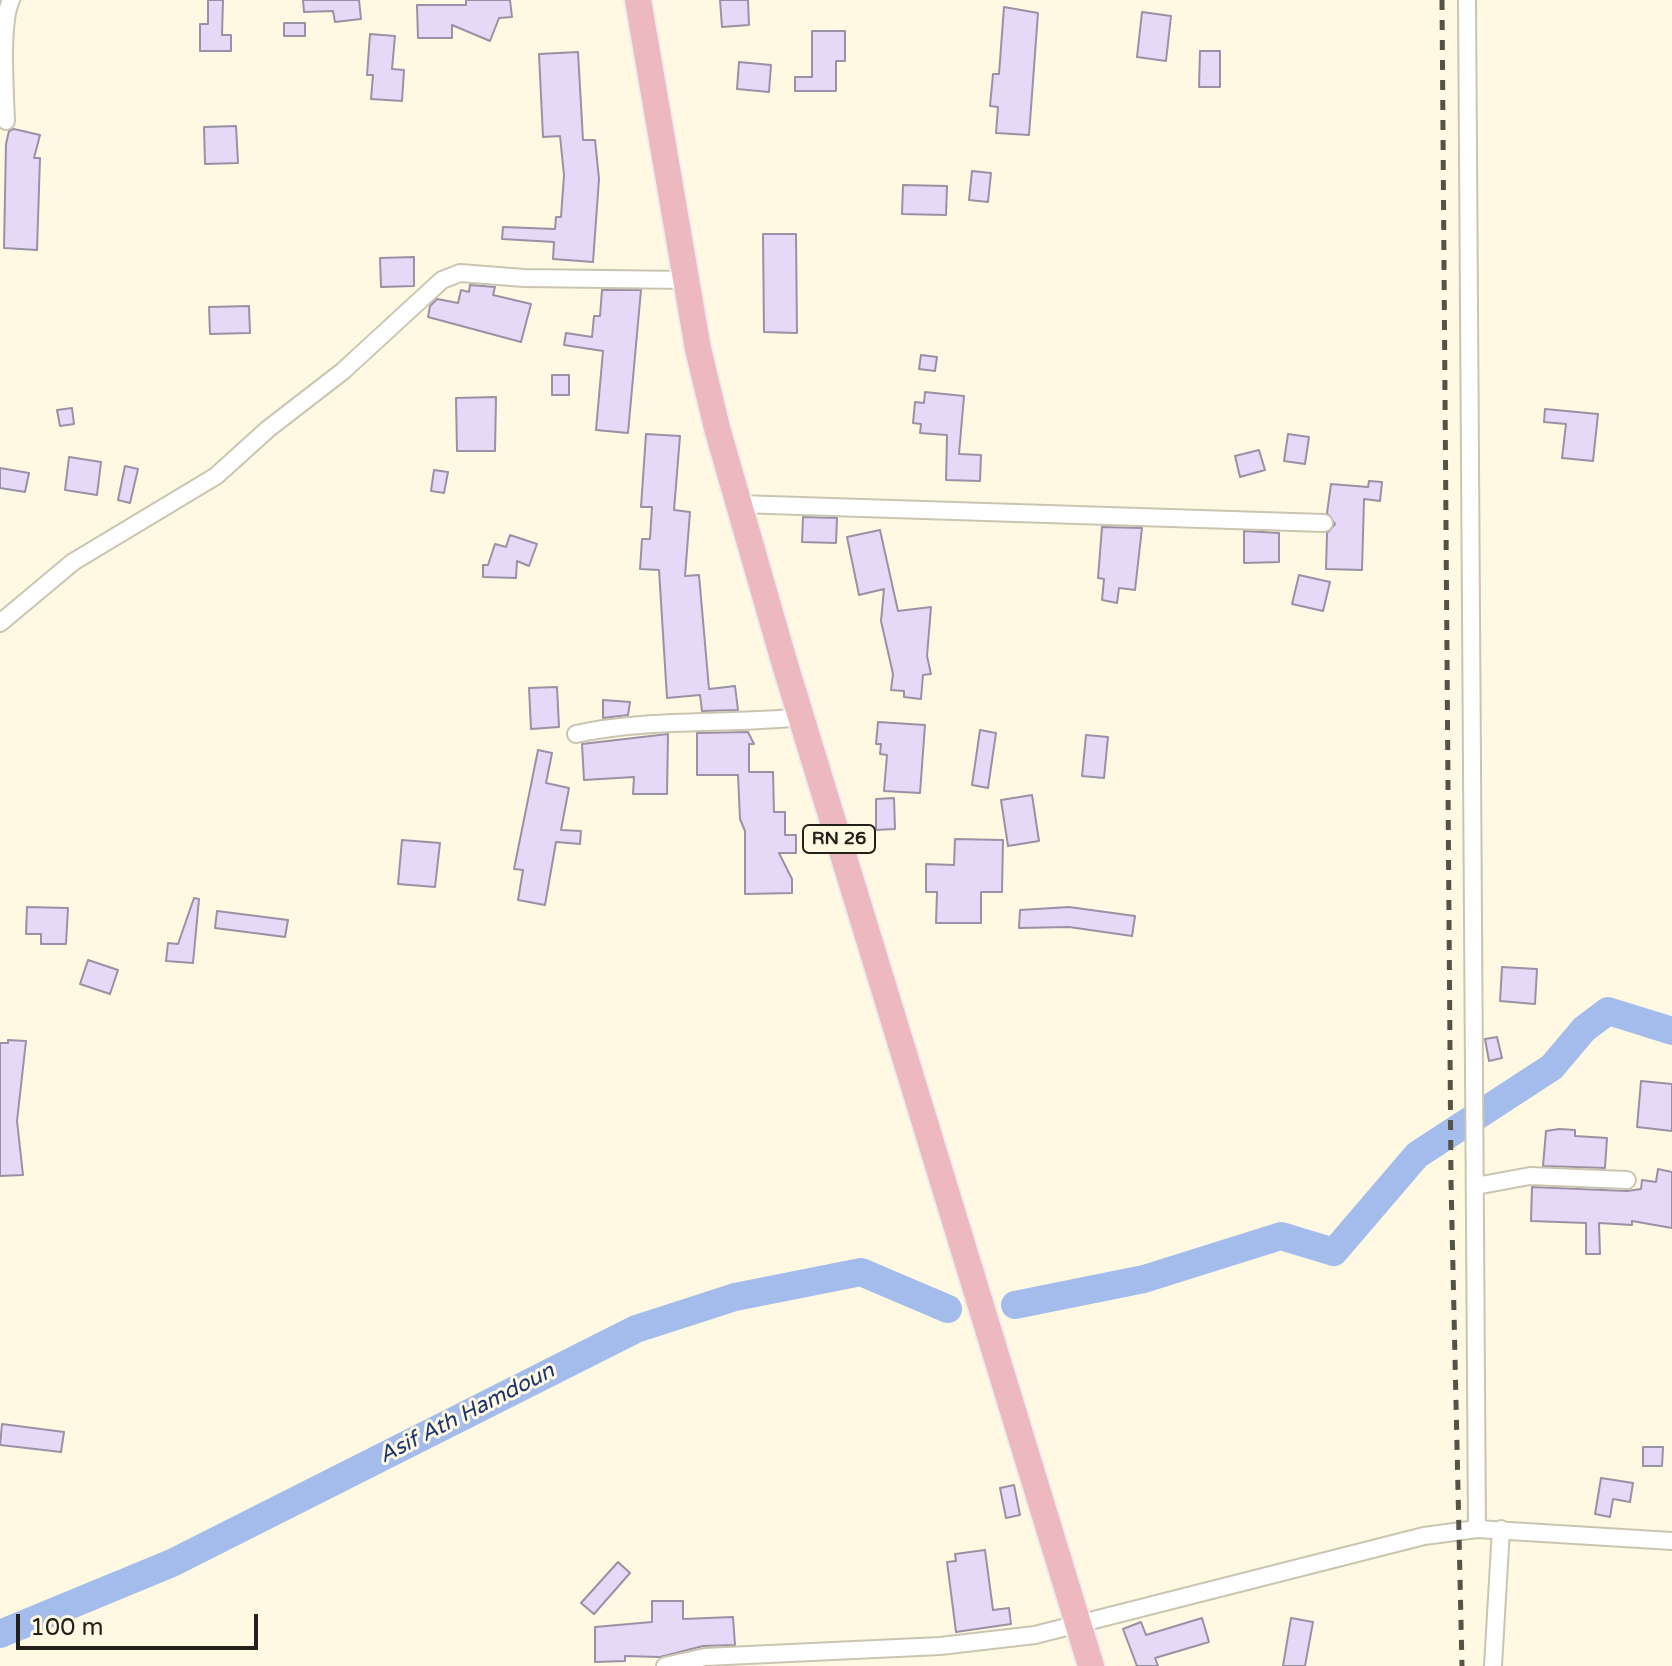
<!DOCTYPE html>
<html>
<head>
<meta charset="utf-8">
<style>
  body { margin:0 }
  #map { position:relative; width:1672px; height:1666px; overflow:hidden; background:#fff9e3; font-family:"Varela Round",sans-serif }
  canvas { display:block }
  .scale { position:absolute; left:16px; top:1614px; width:242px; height:36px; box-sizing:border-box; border:4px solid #222018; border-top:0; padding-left:10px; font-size:24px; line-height:28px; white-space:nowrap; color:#222018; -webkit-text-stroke:6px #fff9e3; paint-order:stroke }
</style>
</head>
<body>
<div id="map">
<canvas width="1672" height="1666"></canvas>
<div class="scale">100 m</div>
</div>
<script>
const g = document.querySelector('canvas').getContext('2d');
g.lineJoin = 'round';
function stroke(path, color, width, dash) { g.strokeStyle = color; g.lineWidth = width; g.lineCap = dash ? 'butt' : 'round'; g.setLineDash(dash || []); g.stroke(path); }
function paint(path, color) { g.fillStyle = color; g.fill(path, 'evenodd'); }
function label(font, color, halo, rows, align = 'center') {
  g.font = font + ' "Varela Round",sans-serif'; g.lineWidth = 6; g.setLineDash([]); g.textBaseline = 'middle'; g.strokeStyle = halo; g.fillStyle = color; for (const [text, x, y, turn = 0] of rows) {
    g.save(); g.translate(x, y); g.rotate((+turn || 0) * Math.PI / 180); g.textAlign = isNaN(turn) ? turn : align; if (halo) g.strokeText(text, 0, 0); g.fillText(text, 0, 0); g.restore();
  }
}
stroke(new Path2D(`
  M1015 1305 1144 1279 1281 1236 1334 1252 1417 1155 1552 1067 1584 1029 1608 1011 1672 1031
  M0 1634 172 1563 636 1329 735 1297 861 1272 948 1309`), '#a3bceb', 28);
const building = new Path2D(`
  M208 0H223L222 35H231V51H200V24H208Z
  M303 0H359L361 19 335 22 333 11 304 12Z
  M466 0H510L512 17 499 18 490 41 452 25V38H418L417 5H466Z
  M720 0H748L749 25 722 27Z
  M1004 7 1038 13 1029 135 996 133 998 107 990 106 993 74H999Z
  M1142 12 1171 16 1166 61 1137 57Z
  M284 23H305V36H284Z
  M812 31H845V61H836V91H795V77H812Z
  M370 34 395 36 392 69 404 70 402 101 371 99 373 75H367Z
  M1200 51H1220V87H1199Z
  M578 52 583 140H595L599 179 593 262 553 259 554 242 502 239 503 227 555 229 556 217H561L564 175 560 136 543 137 539 54Z
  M739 62 771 65 769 92 737 89Z
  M236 126 238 163 205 164 204 127Z
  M14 129 40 135 34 158H40L37 250 4 248 6 144 9 131Z
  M972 171 991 173 988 202 969 200Z
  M903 185 947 186 946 215 902 214Z
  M763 234H796L797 333 764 332Z
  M414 257V286L381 287 380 258Z
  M470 285 495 287 493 295 531 304 521 342 428 317 430 306 437 299 458 303 461 290 469 292Z
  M602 290H641L628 433 596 430 603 351 564 345 566 333 592 337 594 316H600Z
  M249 306 250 333 210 334 209 307Z
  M921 355 937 357 935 371 919 369Z
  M552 375H569V395H552Z
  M925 392 964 396 959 454 981 455 980 481 946 480 947 435 920 433 921 424 913 423 915 402 924 403Z
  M496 397 495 451H457L456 398Z
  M72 408 74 424 60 426 57 410Z
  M1545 409 1598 414 1593 461 1562 458 1566 424 1544 422Z
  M646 434 680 436 674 510 690 512 685 576 699 575 709 689 735 686 738 710 702 711 700 695 667 698 659 570 640 569 642 539H650L652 507H641Z
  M1288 434 1309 437 1305 464 1284 461Z
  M1259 450 1265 470 1240 477 1235 456Z
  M69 457 101 462 97 495 65 490Z
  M125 466 138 469 130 503 118 500Z
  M0 468 29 473 25 492 0 488Z
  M434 470 448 472 444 493 431 491Z
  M1369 481 1382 482 1380 501 1364 499 1362 570 1326 569 1327 533 1335 524 1327 513 1331 484 1368 487Z
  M803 517 837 518 836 543 802 542Z
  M1102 527 1142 528 1135 590 1119 588 1117 603 1102 600 1104 579 1098 578Z
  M880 530 898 611 931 607 927 656 931 674 923 675 921 699 904 697V691L891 690 893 674 881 621 884 589 859 595 847 537Z
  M1244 531 1279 533V562L1244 563Z
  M510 535 537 544 529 566 517 561 516 578 483 577V565H488L495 544 506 547Z
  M1299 575 1330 582 1323 611 1292 604Z
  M557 687 559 727 531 729 529 688Z
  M603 700 630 702 628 715 603 718Z
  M878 722 925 725 920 793 884 791 887 755 880 754 881 744H876Z
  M980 730 996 733 988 788 972 785Z
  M748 732 754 744H749V772H773L774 812H785V835H796V853H779L792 879V893L745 894V831L740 819 738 775H697V733Z
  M668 734 667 794H633L634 777 584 780 582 744Z
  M1086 735 1108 737 1104 778 1082 776Z
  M538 750 552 753 546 783 569 788 561 830 581 831 580 844 556 842 545 905 518 900 523 870 514 869Z
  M1032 795 1039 841 1008 846 1001 800Z
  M894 798 895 829 876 830V799Z
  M955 839 1003 840 1002 892H981V923H936L937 892H926V864L954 865Z
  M402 840 440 843 435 887 398 884Z
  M194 898 199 899 193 963 166 961 168 943 178 944Z
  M27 907 68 908 66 944H41V934H26Z
  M1069 907 1135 916 1132 936 1069 927 1019 928 1020 910Z
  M217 911 288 920 285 937 215 928Z
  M88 960 118 970 110 994 80 984Z
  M1502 967 1537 969 1535 1004 1500 1001Z
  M1497 1037 1502 1058 1489 1061 1485 1039Z
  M8 1040 26 1041 17 1121 23 1175 0 1176V1043H8Z
  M1641 1081 1672 1084V1131L1637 1127Z
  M1559 1129 1575 1130V1136L1607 1138 1605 1168 1543 1166 1546 1131Z
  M1658 1169 1672 1172V1228L1632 1221V1225L1599 1223 1600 1254H1586V1223L1531 1221 1532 1187 1627 1191 1641 1189 1642 1180 1656 1182Z
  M2 1424 64 1432 61 1452 0 1445Z
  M1643 1447H1663L1662 1466H1643Z
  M1601 1478 1633 1483 1630 1502 1613 1499 1610 1517 1595 1514Z
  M1014 1485 1020 1515 1006 1518 1000 1488Z
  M985 1550 993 1610 1009 1608 1011 1624 956 1632 947 1562 956 1561 955 1554Z
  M618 1562 630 1573 594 1614 581 1603Z
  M652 1601H683V1619L733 1617 735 1645 703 1646 660 1657 625 1656V1661L595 1662V1627L652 1622Z
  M1202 1618 1209 1642 1155 1658 1158 1666H1137L1123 1629 1141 1622 1146 1635Z
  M1291 1618 1313 1622 1305 1666H1283Z`);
paint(building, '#e6d9f8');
stroke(building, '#9991a4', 2);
const street = new Path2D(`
  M1467 0 1477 1529
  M6 121C5 92 0 23 11 0
  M739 504 1324 523
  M0 623 73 562 216 476 268 429 343 371 442 280 460 273 524 278 686 280
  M576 734C649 718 727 725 801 717
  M1476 1186 1530 1176 1627 1180
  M665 1666 705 1657 940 1646 1035 1635 1424 1536 1477 1529 1672 1541
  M1493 1666 1501 1529`);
const primary = new Path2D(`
  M638 0 698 349 717 428 783 658 1091 1666`);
stroke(street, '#cac5b0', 20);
stroke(primary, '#ededed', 30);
stroke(street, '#fff', 16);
stroke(primary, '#eeb8bf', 26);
stroke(new Path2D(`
  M1442 0 1451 1181 1462 1666`), '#555347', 5, [10, 10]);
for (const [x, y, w] of [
  [839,839,72]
]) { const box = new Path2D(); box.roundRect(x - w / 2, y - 14, w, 28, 6); g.fillStyle = '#fff9e3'; g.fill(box); stroke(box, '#222018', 2); }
label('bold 18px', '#222018', null, [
  ["RN 26",839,839]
]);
label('italic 22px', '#1a346d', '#fff9e3', [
  ["Asif Ath Hamdoun",467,1414,-27]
]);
</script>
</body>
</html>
